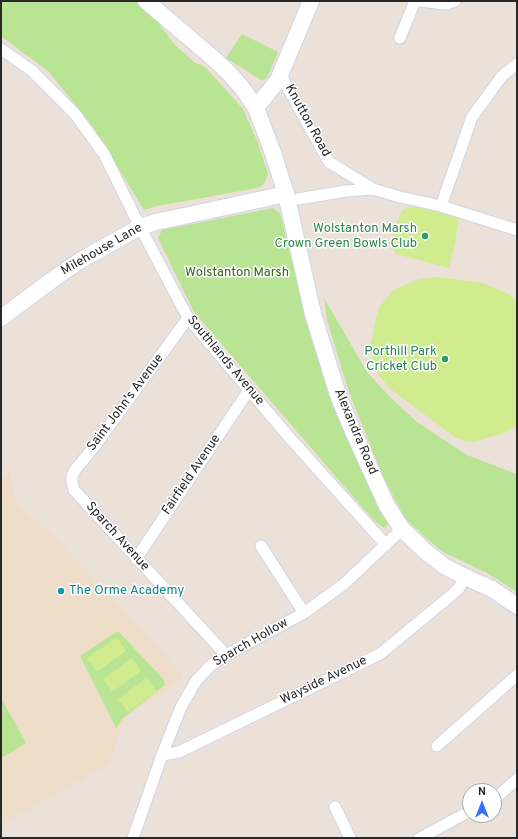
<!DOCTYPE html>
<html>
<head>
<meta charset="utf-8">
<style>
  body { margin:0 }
  #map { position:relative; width:518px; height:839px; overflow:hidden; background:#ebe1d9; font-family:Overpass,sans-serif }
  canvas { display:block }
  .frame { position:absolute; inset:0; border:2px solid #282828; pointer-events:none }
  .north { position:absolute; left:462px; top:783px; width:40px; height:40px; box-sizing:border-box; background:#fff; border:1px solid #a9a9a9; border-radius:50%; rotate:0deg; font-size:11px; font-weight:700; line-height:16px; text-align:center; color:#282828 }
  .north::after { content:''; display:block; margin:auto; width:14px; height:18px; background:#3473fe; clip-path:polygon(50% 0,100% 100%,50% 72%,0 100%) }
</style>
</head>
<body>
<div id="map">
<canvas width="518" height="839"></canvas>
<div class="frame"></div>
<div class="north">N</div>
</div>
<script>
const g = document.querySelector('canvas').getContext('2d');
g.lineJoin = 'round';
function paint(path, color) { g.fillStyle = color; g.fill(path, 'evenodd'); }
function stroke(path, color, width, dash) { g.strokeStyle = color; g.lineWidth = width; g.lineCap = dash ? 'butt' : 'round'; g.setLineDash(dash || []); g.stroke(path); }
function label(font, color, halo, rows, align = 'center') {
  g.font = font + ' Overpass,sans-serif'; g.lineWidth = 3; g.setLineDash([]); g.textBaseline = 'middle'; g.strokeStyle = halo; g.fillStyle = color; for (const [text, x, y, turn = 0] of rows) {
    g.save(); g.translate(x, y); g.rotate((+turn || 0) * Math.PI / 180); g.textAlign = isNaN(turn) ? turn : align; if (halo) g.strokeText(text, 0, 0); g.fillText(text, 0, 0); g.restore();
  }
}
paint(new Path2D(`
  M9 471 16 502 55 538 124 610 183 676 178 682 125 718 109 764 1 825V480Z`), '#eeddc8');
paint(new Path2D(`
  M1 1H135L154 17 174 44 194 62 205 67 243 109 258 143 268 174 264 184 258 188 157 206 144 210 93 127 49 72 1 36Z
  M242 34 278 52 267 78 264 80H261L226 58Z
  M273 208 280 213 308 324 390 523 384 528 377 523 362 507 194 312 158 238 162 230Z
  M324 298 367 372 390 397 417 422 467 455 511 472 517 474V592L487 573 443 552 426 538 405 518 383 477 349 392 327 320Z
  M118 631 164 680 165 685 123 718 116 728 80 656Z
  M1 698 26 743 1 758Z`), '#b9e494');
paint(new Path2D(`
  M414 206 424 207 459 218 455 243 449 268 396 254C394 250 392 246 392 242 392 237 399 214 402 211 405 208 410 207 414 206Z
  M438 277 483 283 509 294 517 302V426L501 434 480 440 469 442 456 438 389 388 376 371 370 347 378 309 393 290 418 279Z
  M117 637 126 651 97 672 87 658Z
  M132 658 141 671 112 692 103 679Z
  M147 678 157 691 128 712 118 699Z`), '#d0ec8f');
const minor = new Path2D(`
  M420 1 446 4 455 1
  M400 38 415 1
  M1 49 31 70 75 114 104 154 140 227 188 318 289 437 386 545
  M280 74 329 162 373 189 400 197
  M405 198 441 206 517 230
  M298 199 346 191 373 189
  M441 206 472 117 502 76 517 64
  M188 318 94 447 75 470 72 476V482L74 490 226 655
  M261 546 304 613
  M136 559 249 390
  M437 746 517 675
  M162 755 179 752 380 654 454 593 459 588 465 577
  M494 798 498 796 517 779
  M335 807 350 838
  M133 838 162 755 181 707 196 681 210 666 226 655 304 613 344 584 402 529
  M420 838 470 811`);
const secondary = new Path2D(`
  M146 1 213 58 229 73 243 89 256 108 273 153 286 194 313 314 338 395 352 429 387 506 402 529 426 552 444 566 465 577 492 589 517 606
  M256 108 278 80 311 1
  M1 318 52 280 81 260 140 227 156 222 286 194`);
stroke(minor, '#cfd5e2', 13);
stroke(secondary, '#cfd5e2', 18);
stroke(minor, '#fff', 11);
stroke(secondary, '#fff', 16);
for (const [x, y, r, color] of [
  [425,236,4,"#2e9e5b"],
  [445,359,4,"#2e9e5b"],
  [61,591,4,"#0f9aa8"]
]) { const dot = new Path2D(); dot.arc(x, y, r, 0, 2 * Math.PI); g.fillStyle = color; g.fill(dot); stroke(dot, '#fff', 1.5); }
label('13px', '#282828', '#fff', [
  ["Knutton Road",307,121,61],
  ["Milehouse Lane",102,250,-30],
  ["Southlands Avenue",225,361,50],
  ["Saint John's Avenue",126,403,-53],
  ["Alexandra Road",355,432,67],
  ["Fairfield Avenue",192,475,-56],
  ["Sparch Avenue",117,537,48],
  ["Sparch Hollow",251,643,-30],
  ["Wayside Avenue",324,681,-26]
]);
label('13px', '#27864d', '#fff', [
  ["Wolstanton Marsh",417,229],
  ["Crown Green Bowls Club",417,244],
  ["Porthill Park",437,352],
  ["Cricket Club",437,367]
], 'right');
label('13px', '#326617', '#fff', [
  ["Wolstanton Marsh",237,273]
]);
label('13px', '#0d838f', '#fff', [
  ["The Orme Academy",69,591]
], 'left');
</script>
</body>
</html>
